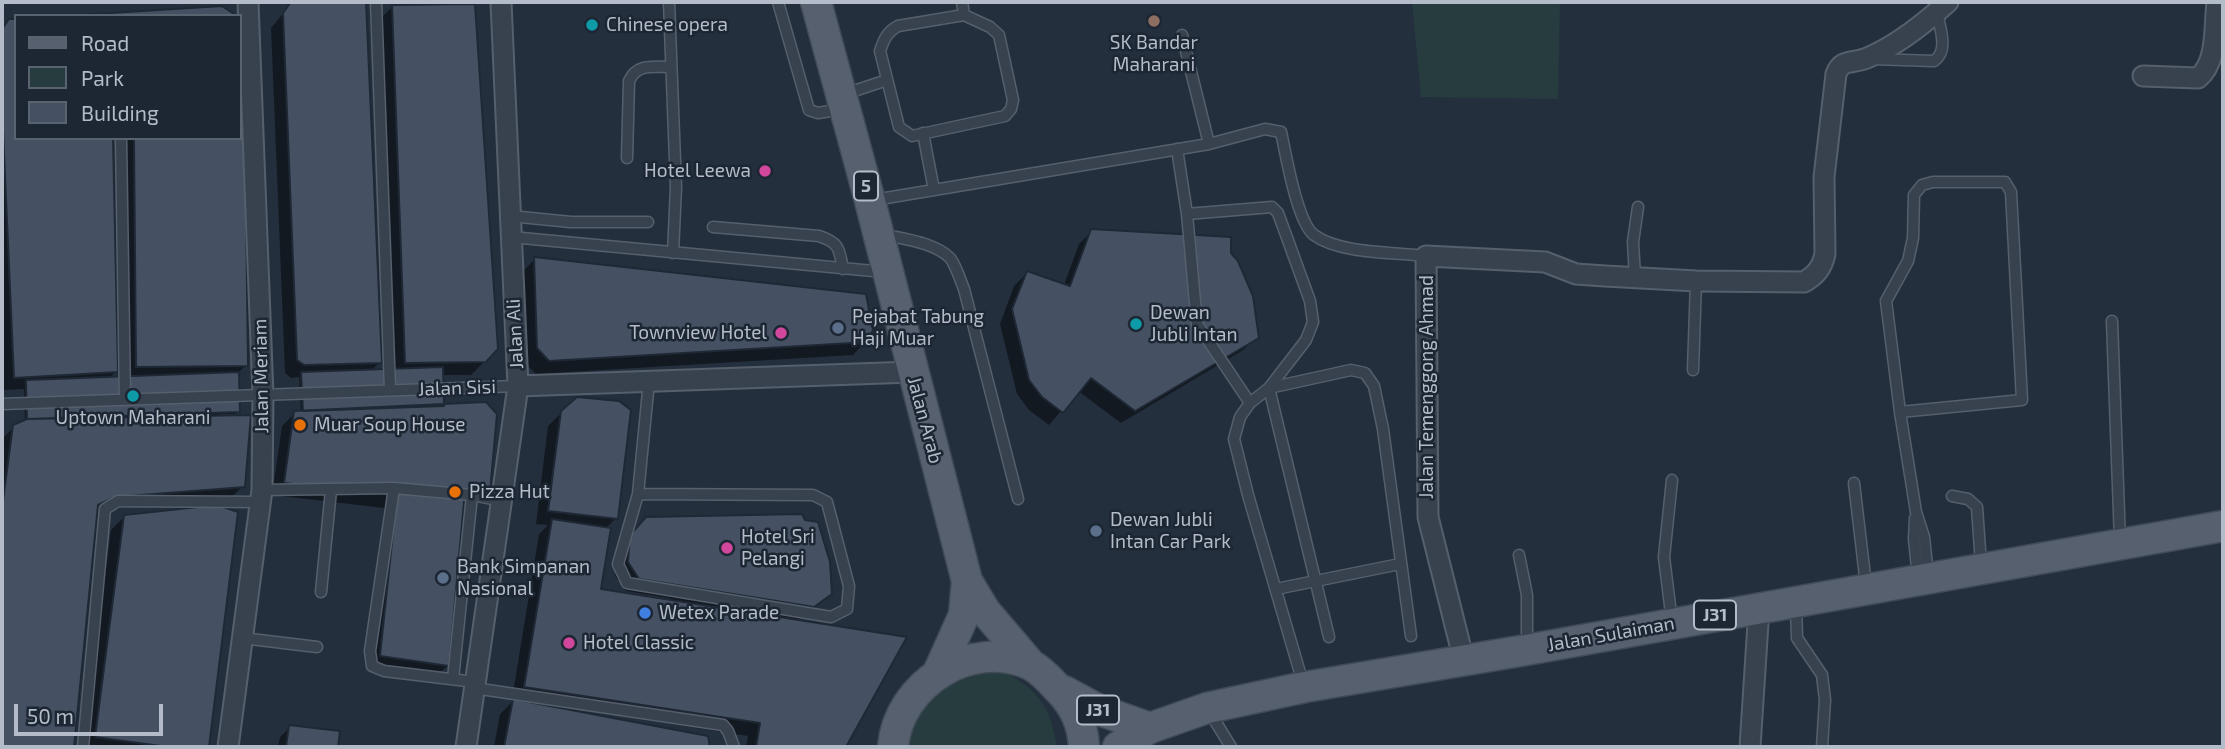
<!DOCTYPE html>
<html>
<head>
<meta charset="utf-8">
<style>
  body { margin:0 }
  #map { position:relative; width:2225px; height:749px; overflow:hidden; background:#242f3e; font-family:"Exo 2",sans-serif }
  canvas { display:block }
  .frame { position:absolute; inset:0; border:4px solid #b4bcc9; pointer-events:none }
  .legend { position:absolute; left:14px; top:14px; width:228px; height:126px; box-sizing:border-box; background:#1d2633; border:2px solid #59626f; margin:0; padding:9px 12px; list-style:none; font-size:21px; color:#b4bcc9 }
  .legend li { display:flex; align-items:center; gap:14px; height:35px }
  .legend b { width:35px; border:2px solid #59626f }
  .scale { position:absolute; left:14px; top:704px; width:149px; height:32px; box-sizing:border-box; border:4px solid #b4bcc9; border-top:0; padding-left:9px; font-size:21px; line-height:24px; white-space:nowrap; color:#b4bcc9; -webkit-text-stroke:5px #1d2633; paint-order:stroke }
</style>
</head>
<body>
<div id="map">
<canvas width="2225" height="749"></canvas>
<div class="frame"></div>
<ul class="legend">
<li><b style="height:9px;background:#56606e"></b>Road</li>
<li><b style="height:19px;background:#263c3f"></b>Park</li>
<li><b style="height:19px;background:#455162"></b>Building</li>
</ul>
<div class="scale">50 m</div>
</div>
<script>
const g = document.querySelector('canvas').getContext('2d');
g.lineJoin = 'round';
function paint(path, color) { g.fillStyle = color; g.fill(path, 'evenodd'); }
function stroke(path, color, width, dash) { g.strokeStyle = color; g.lineWidth = width; g.lineCap = dash ? 'butt' : 'round'; g.setLineDash(dash || []); g.stroke(path); }
function label(font, color, halo, rows, align = 'center') {
  g.font = font + ' "Exo 2",sans-serif'; g.lineWidth = 5; g.setLineDash([]); g.textBaseline = 'middle'; g.strokeStyle = halo; g.fillStyle = color; for (const [text, x, y, turn = 0] of rows) {
    g.save(); g.translate(x, y); g.rotate((+turn || 0) * Math.PI / 180); g.textAlign = isNaN(turn) ? turn : align; if (halo) g.strokeText(text, 0, 0); g.fillText(text, 0, 0); g.restore();
  }
}
paint(new Path2D(`
  M1412 2H1560L1558 99 1421 97Z
  M1000 670C1038 689 1050 705 1057 747H896L949 671Z`), '#263c3f');
paint(new Path2D(`
  M364 2 380 362 371 371 392 370 380 19 393 6 485 361 471 375H441L442 406 488 491 475 505 463 504 448 665 435 678 368 669 384 508 272 495 282 426 295 413 301 412 299 377 291 378 285 373 271 28 292 3Z
  M9 21 16 138 116 371 109 379 123 378 125 138H240V127H244L246 365 237 374 238 411 235 414H219L243 486 230 499 100 510 95 512 72 747H2V439L14 427 25 422 24 389 2 390V28Z
  M1092 231 1229 253 1257 337 1243 350 1121 423 1078 391 1049 425 1029 410 1017 394 1000 324 1014 286 1027 273 1064 285 1079 244Z
  M535 259 866 341 853 355 536 374 524 362 522 272Z
  M562 412 616 518 605 529 599 591 668 602 669 598 626 591 615 576 618 550 633 533 830 594 797 622 904 638 844 747H746L748 736 576 709 575 712 706 738 708 747H494L500 714 514 700 512 699 539 534 548 525 536 524 548 426Z
  M236 513 207 747H83L111 530 125 516Z
  M290 727 338 733 336 747H278L280 737Z`), '#0007');
const building = new Path2D(`
  M291 2H366L382 363 304 365 297 360 283 13Z
  M475 4 498 349 486 362 405 363 392 5Z
  M222 6 237 16H63Z
  M9 19H16V138H113L118 372 14 378 2 108V29Z
  M240 125H245L248 366 136 367 134 138H240Z
  M1091 229 1231 237V253L1238 261 1253 296 1259 338 1135 411 1091 378 1063 413 1042 397 1029 380 1012 309 1027 271 1070 286Z
  M534 257 866 294 873 330 868 342 549 361 537 348Z
  M443 367 444 406 303 411 301 372Z
  M239 372 240 412 27 419 26 380Z
  M577 397 619 401 631 410 618 519 548 511 561 411Z
  M486 402 497 414 490 492 465 491 449 666 380 656 397 495 284 483 294 411Z
  M251 415 245 487 115 497 98 505 74 747H2V508L13 425 27 419Z
  M217 505 238 512 209 747H168L95 737 124 515Z
  M802 514 805 520 818 522 830 562 832 594 814 607 639 579 628 562 630 535 646 517Z
  M552 519 611 528 601 589 907 637 846 747H756L760 723 524 687Z
  M513 699 708 736 710 747H504Z
  M289 725 340 731 338 747H286Z`);
paint(building, '#455162');
stroke(building, '#1f2835', 2);
const service = new Path2D(`
  M376 2 390 390
  M669 2 676 187 673 253
  M778 2 809 110 818 113 842 109
  M962 2 964 15
  M964 15 990 27 999 35 1013 100 1011 109 1005 116 912 136 899 127 880 51C884 39 887 32 898 26Z
  M1182 35 1209 144
  M1872 59 1934 61C1949 51 1940 29 1937 12
  M845 94 887 80
  M923 133 934 190
  M121 138 125 400
  M1177 149 1187 214 1272 207 1278 213 1310 301 1313 322 1306 340 1269 388 1250 403 1240 417 1234 439 1248 495 1303 683
  M627 158 629 81C637 63 654 67 671 67
  M874 200 1209 144 1265 129 1281 132C1286 155 1297 222 1314 235 1340 254 1394 252 1426 256
  M1187 214 1197 324 1250 403
  M510 216 571 222H648
  M713 227 819 236C840 243 839 249 843 269
  M882 234C903 239 934 242 950 258 956 265 960 280 964 289L1018 499
  M511 237 884 272
  M1635 277 1633 242 1638 207
  M2112 321 2120 541
  M1693 370 1696 281
  M2 404 518 386
  M1900 412 2022 400 2011 192 2005 182H1933L1922 185 1914 195 1913 238 1908 261 1886 301 1900 412 1916 512 1924 537 1928 575
  M1672 480 1664 557 1672 622
  M1854 483 1866 585
  M394 488 472 495
  M262 490 394 488 370 651 372 666 384 671 475 682
  M638 494 618 564 627 583 831 617 847 609 849 586 827 502 813 495 638 494 649 381
  M1952 496 1968 499 1977 507 1981 565
  M1915 518 1914 539 1918 577
  M1519 555 1527 595V646
  M1276 589 1400 564
  M321 592 331 490
  M1796 606 1797 638 1822 675 1825 700 1822 747
  M1329 637 1269 388 1351 370 1365 373 1374 386 1383 429 1411 636
  M242 638 317 647
  M453 679 472 495 502 501
  M474 688 723 725 728 731 734 747
  M1209 711 1231 747
  M83 747 105 509 118 501 261 502`);
const minor = new Path2D(`
  M2143 76 2198 78C2218 62 2214 26 2217 2
  M518 386 912 372
  M1464 661 1428 517 1426 256 1545 262 1576 274 1605 276 1696 281 1804 282C1816 275 1822 268 1825 254L1824 177 1836 74C1842 58 1853 64 1867 58 1896 46 1925 23 1948 2
  M228 747 262 490 263 395 248 2
  M466 747 518 386 501 2
  M1750 747 1759 608`);
const primary = new Path2D(`
  M816 2 870 201 967 581 964 615 938 673
  M967 581 985 611 1031 665
  M1064 691 1099 710 1150 728
  M893 747C898 684 972 637 1031 665 1042 671 1051 681 1059 690 1075 706 1083 725 1084 747
  M1118 747 1150 728 1207 708 1305 687 1526 650 2223 526`);
stroke(service, '#565f6c', 13);
stroke(minor, '#565f6c', 23);
stroke(primary, '#414a57', 33);
stroke(service, '#38414e', 10);
stroke(minor, '#38414e', 19);
stroke(primary, '#56606e', 30);
for (const [x, y, r, color] of [
  [1154,21,7,"#8d6e63"],
  [592,25,7,"#0f9aa8"],
  [765,171,7,"#d1479c"],
  [1136,324,7,"#0f9aa8"],
  [838,328,7,"#5c6f8a"],
  [781,333,7,"#d1479c"],
  [133,396,7,"#0f9aa8"],
  [300,425,7,"#e8710a"],
  [455,492,7,"#e8710a"],
  [1096,531,7,"#5c6f8a"],
  [727,548,7,"#d1479c"],
  [443,578,7,"#5c6f8a"],
  [645,613,7,"#3f7fe0"],
  [569,643,7,"#d1479c"]
]) { const dot = new Path2D(); dot.arc(x, y, r, 0, 2 * Math.PI); g.fillStyle = color; g.fill(dot); stroke(dot, '#1d2633', 2.5); }
for (const [x, y, w] of [
  [866,186,24],
  [1715,615,42],
  [1098,710,42]
]) { const box = new Path2D(); box.roundRect(x - w / 2, y - 14.5, w, 29, 5); g.fillStyle = '#1d2633'; g.fill(box); stroke(box, '#b4bcc9', 2); }
label('bold 18px', '#b4bcc9', null, [
  ["5",866,186],
  ["J31",1715,615],
  ["J31",1098,710]
]);
label('19px', '#b4bcc9', '#1d2633', [
  ["Chinese opera",606,25],
  ["SK Bandar",1154,43,"center"],
  ["Maharani",1154,65,"center"],
  ["Hotel Leewa",751,171,"right"],
  ["Dewan",1150,313],
  ["Jubli Intan",1150,335],
  ["Pejabat Tabung",852,317],
  ["Haji Muar",852,339],
  ["Townview Hotel",767,333,"right"],
  ["Uptown Maharani",133,418,"center"],
  ["Muar Soup House",314,425],
  ["Pizza Hut",469,492],
  ["Dewan Jubli",1110,520],
  ["Intan Car Park",1110,542],
  ["Hotel Sri",741,537],
  ["Pelangi",741,559],
  ["Bank Simpanan",457,567],
  ["Nasional",457,589],
  ["Wetex Parade",659,613],
  ["Hotel Classic",583,643]
], 'left');
label('19px', '#b4bcc9', '#1d2633', [
  ["Jalan Ali",515,334,-93],
  ["Jalan Meriam",261,376,-91],
  ["Jalan Temenggong Ahmad",1427,387,-90],
  ["Jalan Sisi",457,388,-2],
  ["Jalan Arab",925,420,75],
  ["Jalan Sulaiman",1611,634,-10]
]);
</script>
</body>
</html>
